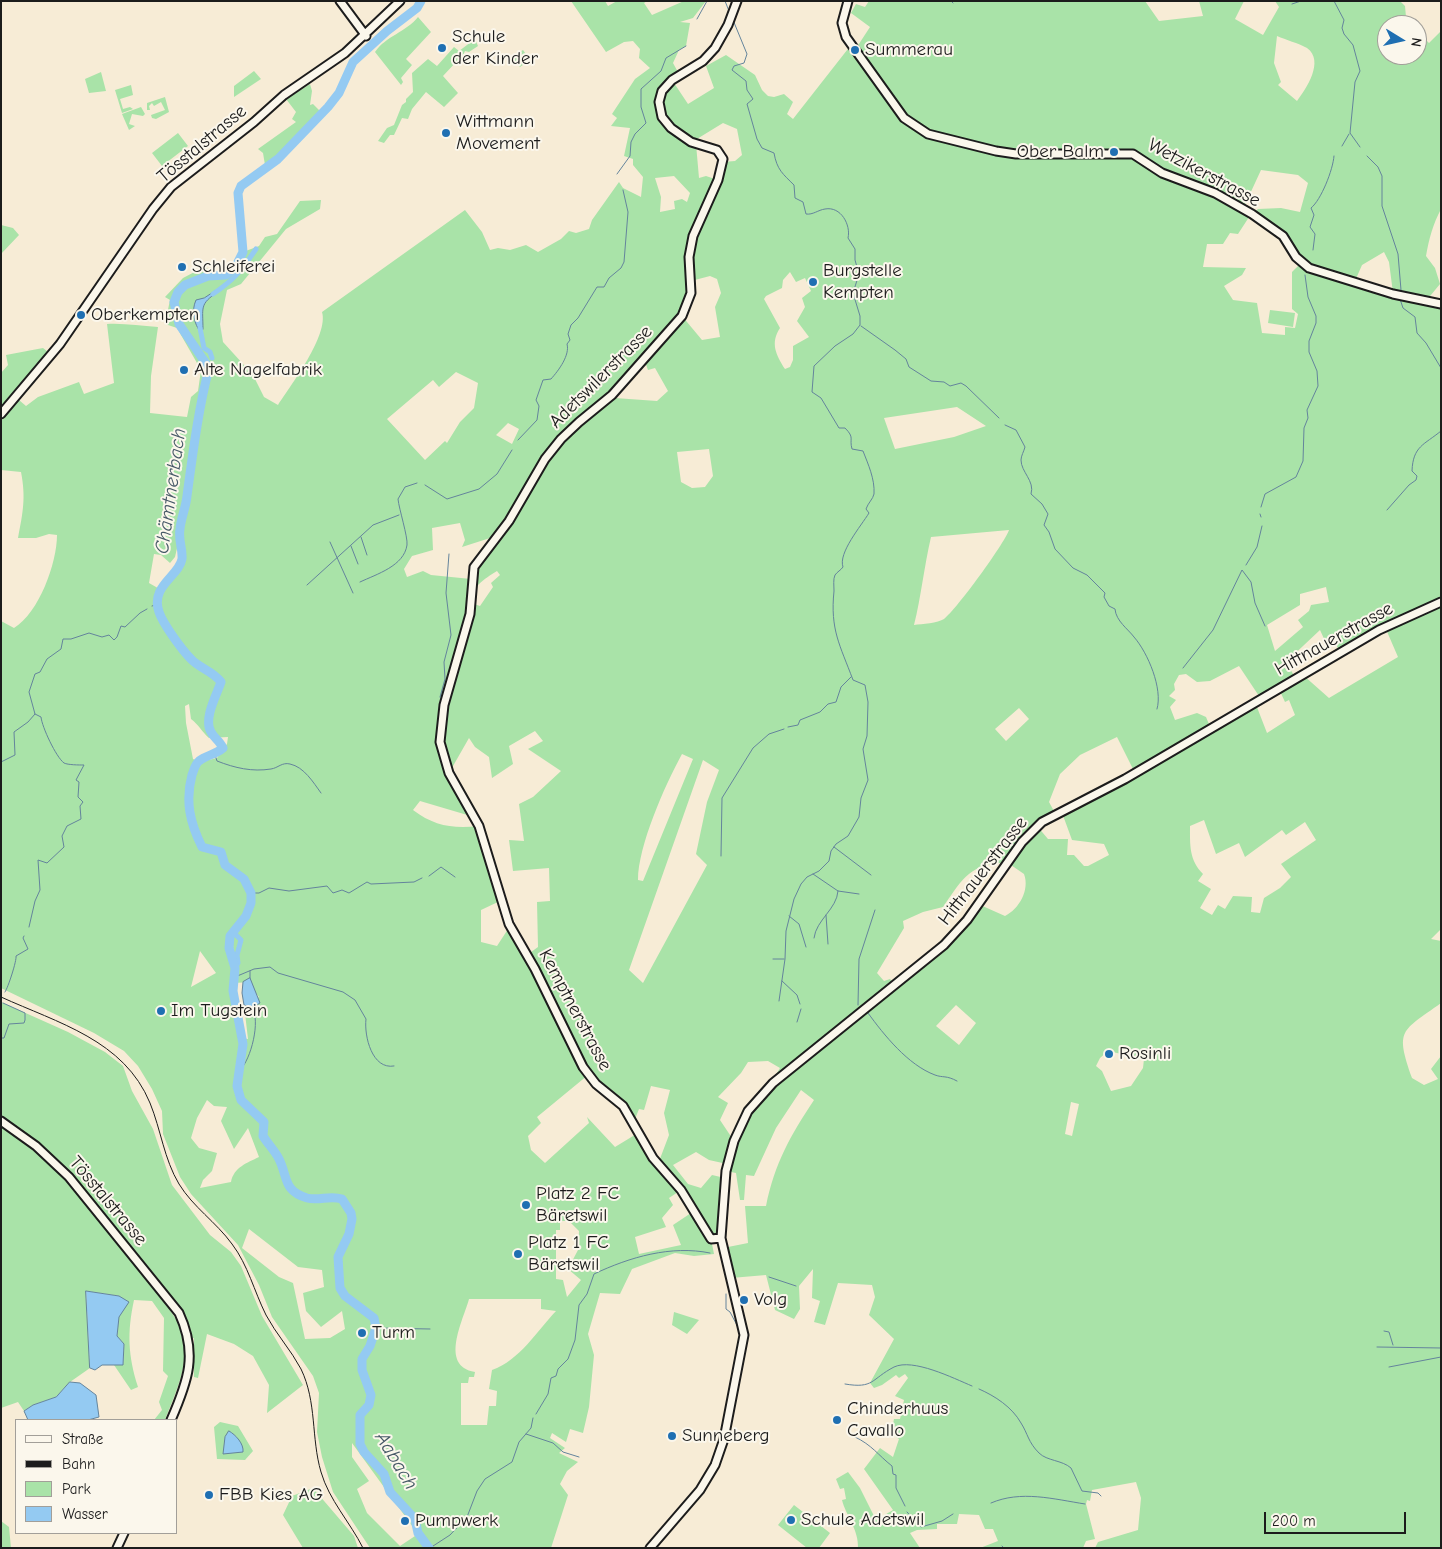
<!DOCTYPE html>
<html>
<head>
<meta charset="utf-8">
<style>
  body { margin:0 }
  #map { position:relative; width:1442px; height:1549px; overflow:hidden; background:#f7ecd6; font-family:"Comic Neue",sans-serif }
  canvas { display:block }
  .frame { position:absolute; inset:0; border:2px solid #1c1c1c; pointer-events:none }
  .legend { position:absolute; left:15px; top:1419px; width:162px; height:115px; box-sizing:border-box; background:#fbf7ec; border:1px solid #a29f99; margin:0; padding:6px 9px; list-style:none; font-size:15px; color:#1c1c1c }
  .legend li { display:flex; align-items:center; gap:10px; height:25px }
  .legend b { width:25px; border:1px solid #a29f99 }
  .north { position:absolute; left:1377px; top:15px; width:50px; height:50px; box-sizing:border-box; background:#fbf7ec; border:1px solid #a29f99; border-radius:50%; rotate:99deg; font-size:14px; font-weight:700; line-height:20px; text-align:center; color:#1c1c1c }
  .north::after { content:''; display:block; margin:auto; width:18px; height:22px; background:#1f6fb2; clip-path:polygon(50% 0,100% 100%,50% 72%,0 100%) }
  .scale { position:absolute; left:1264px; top:1512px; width:142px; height:22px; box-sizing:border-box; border:2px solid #1c1c1c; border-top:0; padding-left:6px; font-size:15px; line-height:18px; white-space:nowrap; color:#1c1c1c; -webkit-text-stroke:4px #fbf7ec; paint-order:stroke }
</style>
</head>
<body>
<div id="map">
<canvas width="1442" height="1549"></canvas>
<div class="frame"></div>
<ul class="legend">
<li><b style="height:6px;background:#fbf7ec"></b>Straße</li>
<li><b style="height:6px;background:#1c1c1c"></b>Bahn</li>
<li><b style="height:14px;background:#a9e3a8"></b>Park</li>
<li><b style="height:14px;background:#94caf2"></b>Wasser</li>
</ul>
<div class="north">N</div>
<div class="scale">200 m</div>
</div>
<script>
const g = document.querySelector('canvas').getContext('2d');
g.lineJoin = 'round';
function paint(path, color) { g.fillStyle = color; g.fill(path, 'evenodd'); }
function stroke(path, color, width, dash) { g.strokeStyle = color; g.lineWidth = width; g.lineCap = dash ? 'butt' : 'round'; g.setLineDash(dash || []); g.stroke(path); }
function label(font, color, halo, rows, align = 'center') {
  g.font = font + ' "Comic Neue",sans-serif'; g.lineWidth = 4; g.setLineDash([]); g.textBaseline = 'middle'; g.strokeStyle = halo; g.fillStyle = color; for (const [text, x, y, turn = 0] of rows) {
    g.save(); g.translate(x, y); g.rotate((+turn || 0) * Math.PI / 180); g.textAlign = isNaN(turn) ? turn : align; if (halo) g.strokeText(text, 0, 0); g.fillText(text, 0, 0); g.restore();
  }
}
paint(new Path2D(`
  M571 1H605L608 6 617 1H647L644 3 652 15 684 1H706L693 18 680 22 690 23 686 46 679 50 673 63 679 74 672 80 688 104 714 88 706 66 726 55 755 75 762 90 768 96 774 97 784 94 793 102 787 114 793 119 851 45 855 50 870 27 851 13 856 4 865 7 869 1H1145L1159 21 1203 16 1199 1H1244L1235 19 1263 35 1279 7 1275 1H1400L1405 6 1406 17 1410 25H1387V55H1417V31L1429 43 1441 31V209C1433 224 1429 239 1426 256L1435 268 1440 284 1426 301 1441 304V929L1431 939 1441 941V1003C1401 1032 1395 1029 1412 1078L1424 1085 1438 1079 1431 1069 1441 1056V1548H1095L1098 1542 1138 1530 1141 1498 1136 1482 1092 1490 1090 1501 1087 1500 1086 1504 1095 1539 1086 1541 1083 1548H980L998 1541 993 1529H985L979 1515 959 1514 957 1524H937V1529L917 1530 910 1533 920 1548H858C859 1530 846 1516 842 1500L846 1499 844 1488 840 1489 836 1479 848 1472 860 1488 876 1520 893 1510 864 1469 880 1448 893 1457 899 1439 891 1434 894 1419H900L904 1400 895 1396 908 1378 905 1374 899 1378 896 1375 882 1385 874 1388 870 1383 894 1339 869 1315 875 1297 872 1285 838 1283 825 1325 814 1322 820 1301 812 1298 813 1269 799 1286 800 1309 794 1319 775 1310 766 1275 731 1278 723 1248 748 1243 745 1206H766C775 1163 790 1136 814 1100L801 1090 776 1128 754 1176 746 1175 744 1200H740L736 1173 726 1171 727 1164 709 1160 696 1152 673 1165 688 1184 701 1188 712 1175 725 1178 721 1238 711 1239 714 1254 694 1256 675 1253 632 1269 620 1294 600 1293 588 1334 594 1355 589 1407 583 1433 570 1429 566 1442 552 1433 550 1438 565 1448 559 1453 578 1462 567 1471 560 1484 568 1495 551 1548H370L333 1492 322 1457 317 1432 319 1393 313 1376 272 1317 259 1285 238 1245 191 1194 180 1177 163 1134 162 1111 152 1089 138 1066 124 1051 94 1033 1 988V621L14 628C39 613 57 563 57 535L49 534 36 538H18C23 512 26 498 21 472L1 470V421L19 400 26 406 38 397 79 382 84 394 114 383 107 324C124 323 140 326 158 327L151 376 150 413 187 417 191 397 198 391 201 370 177 328 165 324 170 300 165 297 183 278 204 267C227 279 232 274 243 252L259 246 265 237 277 234 300 201 321 200 320 209 286 229 241 284 227 290 220 324 223 342 253 375 264 397 278 405C291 385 329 335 322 312L465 210 482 232 490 250 498 248 510 250 526 245 538 252 561 239 569 231 576 233 589 229 592 220 619 182 623 188 641 197 643 177 633 165V159L624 156 630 128 611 126 617 118 612 114 635 79 650 68 639 58 640 49 633 41 624 42 606 52ZM1277 36C1286 40 1298 43 1307 48 1325 61 1306 89 1297 101L1278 85 1281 82 1274 63ZM723 123 737 129 742 155 735 161 723 162 718 180 706 176 699 178 696 144 692 142ZM1261 170 1298 175 1308 183 1300 212 1281 208 1258 209 1252 214 1288 242 1301 263 1292 272V309L1298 314 1295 328 1285 327V335L1262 333 1257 303 1233 300 1224 286 1242 275 1246 268 1203 267 1207 244H1223L1230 233 1238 234 1251 214 1243 209ZM674 176 690 193 687 202 682 199 674 201 675 209 660 212 661 197 655 178ZM1384 252 1389 262 1393 293 1355 281 1362 265ZM790 272 796 282 805 278 811 291 802 298 805 307 797 321 809 337 793 346V360L790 367 785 369C776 355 770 343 780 328L764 299 766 296 782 288 783 280ZM710 276 717 279 721 293 715 307 720 337 702 340 682 316 691 281ZM644 359 648 370 655 368 668 391 657 401 615 398 612 396ZM456 372 478 383 474 408 460 422 447 443 445 441 425 460 387 419 433 380 439 387ZM957 407 986 426 954 437 895 449 884 418ZM508 423 519 429 512 444 496 435ZM709 449 713 476 705 487 692 488 681 482 677 452ZM460 523 465 540 462 547 490 538 495 539 474 567 471 579 431 575 423 571 407 577 404 569 412 556 433 550 432 528ZM1009 530C1004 544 957 609 944 619 938 623 922 624 914 625 921 597 924 567 931 537ZM183 541 185 559 163 591 149 583 154 554 161 555 170 563 175 557 178 544ZM497 571 500 575 491 583 493 587 480 606 471 603C471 587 484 579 497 571ZM1326 587 1329 602 1311 605 1309 611 1298 620 1303 627 1275 651 1267 625 1300 605V594ZM1385 627 1398 657 1329 698 1303 675 1296 679 1286 662 1320 630 1326 643 1333 639 1340 652ZM1239 666 1261 699 1279 689 1285 702 1289 700 1295 715 1267 733 1255 702 1211 729 1206 717 1197 713 1175 720 1170 707 1176 700 1169 696 1175 690 1174 684 1179 675 1186 674 1197 682 1210 681ZM189 704 191 719C199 725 202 732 209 738L228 737 227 744 217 758 200 762 193 759 186 723 185 706ZM1019 708 1029 719 1006 741 995 729ZM535 731 543 741 528 749 561 771 533 797 519 804 524 841 509 840 513 871 549 868 550 901 537 902 538 947 527 955 510 926 497 946 481 942V910L500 901 479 826C453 829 434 826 413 810L420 801 474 817 449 773 469 738 475 747 489 757 492 778 513 764 509 746ZM1117 737 1135 773 1061 810 1072 840 1104 844 1109 855 1088 866H1084L1074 855H1067L1068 839H1048L1037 826 1055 813 1049 802 1060 774 1080 755ZM682 754 693 759 643 881 638 880C638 846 665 785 682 754ZM703 760 719 770 707 802 696 854 707 865 643 983 629 970ZM1204 820 1216 854 1239 843 1245 857 1282 830 1286 835 1305 822 1316 840 1281 864 1291 877 1280 888 1264 898 1260 913 1251 912 1252 897 1233 896 1225 909 1218 905 1212 915 1200 908 1211 889 1198 881 1203 874C1189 860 1190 845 1190 826ZM1000 863 1005 866 1008 863 1024 874C1030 890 1019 909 1005 916L978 904 944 945 896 986 890 979 884 981 877 973 904 928 903 921 923 912 943 907C960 883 968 865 1000 863ZM200 951 216 973 191 987ZM251 982 253 990 259 997 244 1005 248 1039 242 1038 233 996 234 983ZM956 1005 976 1023 959 1045 936 1026ZM1108 1051 1144 1059 1143 1068 1131 1086 1111 1091 1102 1071 1096 1066 1100 1058ZM768 1061 780 1068 734 1141 720 1120 728 1103 718 1097 741 1073 748 1062ZM588 1075 623 1106 633 1124 639 1109 644 1110 651 1086 670 1090 664 1113 669 1135 658 1164 638 1133 615 1147 587 1117 589 1123 545 1163 531 1150 528 1136 541 1123 537 1117ZM207 1100 214 1106 227 1107 221 1121 234 1149 248 1128 259 1157C247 1163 234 1167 231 1182L200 1188 203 1180 212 1171 217 1153 199 1148 191 1138 197 1118ZM1071 1102 1079 1104 1072 1136 1065 1134ZM681 1190 694 1211 673 1225 681 1245 639 1254 635 1237 666 1227 662 1218 673 1205 669 1198ZM560 1221H569L579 1231 578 1250 568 1269 581 1280 567 1297 563 1280 556 1279V1230H560ZM249 1229 298 1267 322 1270 324 1287 303 1293 306 1311 321 1327 342 1311 345 1329 330 1338 305 1339 293 1283 279 1277 242 1248ZM469 1299H541V1309L556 1311C536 1332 520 1360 492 1370L489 1389 497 1391 496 1406H489L487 1425H461V1383H468L469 1377H474L475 1372C439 1366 463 1321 469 1299ZM352 1443 418 1534 400 1546 367 1513 357 1489 369 1481 352 1457Z
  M418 17 431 32 406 59 412 65 401 78 403 82 401 85 375 52C386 36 406 32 418 17Z
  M475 39 478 46 469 52 465 51 461 60 457 61 443 76 458 93 444 107 426 92 412 109 408 119 402 118 394 135H390L384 143 378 141 387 128 394 125 402 105 406 102V99L413 92 412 73 428 59 437 66 454 47 459 51Z
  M523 50 530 60 520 67 512 58Z
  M254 71 261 79 234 97V86Z
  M101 72 106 91 89 93 85 79Z
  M310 84 312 91 310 105 313 104 324 115 278 164 273 161 265 165 263 153 258 149 296 122 292 119 296 112 286 99Z
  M131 85 133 95 120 99 123 109 130 107 133 109 122 113 115 90Z
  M165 97 169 112 156 119 152 118 151 115 165 110 161 102 154 106 152 103 149 106 150 110H147V103Z
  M141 107 145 114 143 116 132 114 129 124 135 126 129 130 122 114Z
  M178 133 188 146 162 166 152 153Z
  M1 225 13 228 19 235 1 254Z
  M1270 310 1295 313 1293 327 1268 323Z
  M43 348 52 355 1 414V373L8 365 6 355Z
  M1 1002 68 1032 105 1052 123 1066 132 1091 153 1129 172 1185 210 1235 231 1252 241 1266 262 1316 303 1385 267 1413 269 1385 253 1356 234 1344 207 1334 198 1378 194 1377V1338L188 1340 170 1301 164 1300C168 1309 176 1317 180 1327 193 1359 176 1391 165 1420H154L162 1410 159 1402 168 1376 163 1371 164 1318 152 1301 134 1300C127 1332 128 1356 138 1387L131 1390 114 1365 123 1364 124 1344 117 1336 119 1296 86 1291 90 1368 70 1382 56 1397 33 1405 24 1411 18 1402 1 1408Z
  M674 1312 699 1320 687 1334 672 1325Z
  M220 1422 238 1426 253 1451 245 1460 217 1459 214 1427Z
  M313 1488 354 1536 358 1548H303L283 1515 292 1496Z
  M794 1505 830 1533 819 1548H807L778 1525Z
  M1 1521 9 1527 11 1548H1Z`), '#a9e3a8');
const water = new Path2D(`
  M217 290 218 292C199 304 203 308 203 329L201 333C194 324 191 311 196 300L204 298Z
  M250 978 260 1003 252 1008 244 1005 242 993 243 982Z
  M86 1291 119 1296 129 1302 119 1317 117 1336 124 1344 123 1365H102L95 1370 90 1368Z
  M70 1382 80 1383 96 1395 99 1417 88 1420H28L24 1411 33 1405 56 1397Z
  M229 1431C236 1435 244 1444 243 1452L223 1454 225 1437Z`);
paint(water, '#94caf2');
stroke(water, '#64849c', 1);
stroke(new Path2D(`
  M725 1 729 11
  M951 1 953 3
  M1334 1 1344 20 1342 28 1344 34 1353 45 1360 71 1355 82 1350 133 1360 147
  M1292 4 1301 1
  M697 19 707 1
  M733 20 747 54 744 63 734 66 732 70 746 81 747 90 753 99 747 104 757 139 762 148 774 153C777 170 783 174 794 185L795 198 803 202 806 214C813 215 818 210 825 209 841 206 851 225 848 238L855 249V260L859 274 853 293 860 316V325L853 334 835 346 814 366 812 392 821 398 839 428H845C855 438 849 438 852 449L863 451C868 464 875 479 874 494 873 499 868 503 866 509L869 513C861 526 838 553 843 567 841 570 837 572 835 575 833 579 834 586 834 591 830 630 840 645 853 680L865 685 868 702 867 736 863 749 868 780 861 798 859 817 848 836 836 844 831 851 829 861 819 871 807 877 801 884 794 899 786 931 785 959 779 1001
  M1342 146 1349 134
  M1367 156 1378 167 1382 176V206L1398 254 1401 290
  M617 174 630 156 631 142 635 134 646 123 641 107V89L661 71 666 58 686 46
  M1313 250 1315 234 1310 227 1314 215 1311 208C1321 200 1333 170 1334 156
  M1400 299 1403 308 1415 317 1417 333 1426 343 1441 368
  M861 326 895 350 906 359 909 367 931 381 944 382 950 386 961 383 966 386 999 418
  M1005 425 1016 430 1025 447C1024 451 1021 456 1021 460 1021 472 1035 481 1031 494L1042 504 1048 514 1044 525 1049 532 1055 549 1073 568 1087 575 1105 593 1104 597 1109 606 1115 609C1116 621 1128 629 1134 637 1148 653 1163 689 1157 709
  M518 440 537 420 539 406 536 400 543 380 551 379C559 370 570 355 567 344L570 340 568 334 571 325 578 318 597 287H604L609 278 621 268 624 262 628 212 623 190
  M425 485 447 499 479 489 497 474 512 450
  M1261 507 1265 494 1296 477 1303 461 1304 428 1308 418 1307 410 1318 386 1317 371 1309 352V341L1316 323V316L1308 297 1305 275
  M1387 510 1409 485 1416 480 1417 476 1412 471C1413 446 1424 445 1441 431
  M1260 514 1261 517
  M361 537 367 555
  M330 542 353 593
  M351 546 358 564
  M1246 565 1257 547 1262 526
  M360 582C377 574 404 566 407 545 408 537 399 509 398 499L405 487 417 483
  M307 585 373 525 399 515
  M152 606 158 604
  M1183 668 1213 630 1242 570 1251 582 1255 603 1265 626
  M440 697 445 679 444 662 451 635 446 593 449 554
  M788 727 798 725 800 720 820 712 828 704 836 702 841 687 851 677
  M215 755 217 761C235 768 252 772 271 769 278 768 282 762 290 764 304 767 313 782 321 793
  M1 762 15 755 14 732 28 722 35 714 29 692 35 674 40 672 47 659 61 649 63 639H71L89 633 102 637 109 635 114 640 117 637 121 626 125 627 140 613 147 609
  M834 847 871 875
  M721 856 722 798 753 748 769 734 784 729
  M813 874 838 891 859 894
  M429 876 441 867 455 877
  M251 893H259L269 888 289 891 327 886 333 893 342 890 349 893 367 882 371 884 414 882 422 878
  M826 915 828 944
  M789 916 799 924 806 947
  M29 927 35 901 40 890 38 860 47 863 64 847 62 836 67 826 81 819 80 806 83 802 78 797 79 782 76 780 84 765C79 765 68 765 64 763 56 757 42 727 41 717L35 714
  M814 938C816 920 837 909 838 891
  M773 959H784
  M235 977 254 969 270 967 278 973 343 992 355 1000 366 1019C364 1036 372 1070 394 1066
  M250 978V971
  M782 981 797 995 800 1004
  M5 992C8 988 17 960 16 956L28 949 23 938 24 936
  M858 1005 859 959 875 910
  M868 1013C884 1035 908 1065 935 1075 943 1078 946 1075 957 1081
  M797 1022 801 1009
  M1 1038H4L9 1024 24 1023 25 1020V1013L3 1003
  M240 1070C251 1060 261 1020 252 1008
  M769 1277 796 1286
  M726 1294V1309L730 1312 739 1329
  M376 1328 430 1329
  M1384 1331 1389 1332 1393 1345
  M1377 1347 1441 1348
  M1389 1367 1441 1357
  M845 1384C874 1389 871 1379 894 1367 913 1358 953 1378 972 1386
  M979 1389C995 1396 1012 1407 1021 1423 1028 1434 1028 1442 1039 1453 1047 1461 1062 1460 1071 1468L1082 1491 1098 1493 1101 1496
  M536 1414 548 1394 551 1378 556 1376 558 1369 568 1359 575 1340 579 1305 587 1294 594 1274C630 1257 671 1245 710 1253
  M526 1434 553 1443 563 1452 579 1457
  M855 1437C872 1445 878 1455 892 1466L893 1474 896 1475V1488L905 1506
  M991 1503C1021 1490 1053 1499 1085 1504
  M907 1512 921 1527 942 1521 953 1514
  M1002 1546 1004 1548
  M430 1548 450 1535 467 1517 477 1491 485 1479 512 1462 519 1442 531 1428 533 1418`), '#64849c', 1);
stroke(new Path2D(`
  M213 294C235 279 241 271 256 249
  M200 328 204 348 210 352 212 358
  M233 932 241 940 237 955 238 963 235 968`), '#94caf2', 5);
stroke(new Path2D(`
  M421 1 417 8 387 31 353 62 339 93 328 107 278 159 241 186 238 193 243 252 236 266 226 275 208 276 185 285 178 292 174 302 179 324 209 368C198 411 193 452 187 496 186 507 181 518 180 529 178 540 183 549 182 559 179 576 150 586 159 612 163 624 182 650 191 659 199 668 213 671 221 682 217 694 203 719 211 732 214 738 220 741 223 748 215 755 206 755 199 761 195 764 194 770 192 775 185 801 190 823 202 847L221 852 225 865 244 879 251 893V903L246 916 230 936 229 948 235 968 233 991 243 1044 237 1086 241 1100 264 1122 263 1136C268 1144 275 1151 279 1159 288 1177 283 1191 307 1198 319 1201 330 1195 342 1199L351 1213 352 1219 349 1234 338 1257 340 1288 345 1296 374 1318 376 1328 370 1346 362 1359V1370L371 1395 369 1405 360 1415V1444L364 1452 384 1474 390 1492 415 1519 418 1533 429 1548`), '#94caf2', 9);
const secondary = new Path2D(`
  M340 1 366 36
  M848 1 842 23 846 37 904 118 928 134 996 151 1016 154H1133L1162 173 1215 193 1252 214 1283 236 1296 257 1309 268 1393 294 1441 304
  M1 414 60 344 153 209 171 187 254 122 284 95 345 53 400 1
  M1 1121 36 1146 69 1177 179 1313C198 1354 188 1381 171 1420
  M721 1238 711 1239 681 1190 653 1158 623 1106 596 1084 583 1067 535 969 509 924 479 826 449 773 440 742 444 705 470 614 474 567 509 521 545 459 561 439 579 422 612 395 682 316 691 293 689 257 693 236 718 180 723 159 717 150 691 142 671 128 662 117 659 102 662 91 672 80 703 61 715 48 728 25 737 1
  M117 1548 124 1533
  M650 1548 700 1490 715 1465 724 1439 744 1335 721 1238 726 1171 734 1141 748 1111 773 1083 944 945 967 920 1022 842 1042 822 1125 779 1379 630 1441 602`);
stroke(secondary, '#1c1c1c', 11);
stroke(secondary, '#fbf7ec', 7);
stroke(new Path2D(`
  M1 997C58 1023 124 1040 150 1103 161 1130 164 1159 179 1184 193 1207 216 1222 232 1244 248 1265 254 1291 266 1315 276 1334 291 1350 301 1369 317 1402 311 1438 321 1472 329 1500 350 1522 363 1548`), '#1c1c1c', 1);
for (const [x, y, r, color] of [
  [442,48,5,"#1f6fb2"],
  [855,50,5,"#1f6fb2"],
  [446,133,5,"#1f6fb2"],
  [1114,152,5,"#1f6fb2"],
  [182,267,5,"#1f6fb2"],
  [813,282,5,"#1f6fb2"],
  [81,315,5,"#1f6fb2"],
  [184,370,5,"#1f6fb2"],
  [161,1011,5,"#1f6fb2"],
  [1109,1054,5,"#1f6fb2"],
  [526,1205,5,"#1f6fb2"],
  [518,1254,5,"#1f6fb2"],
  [744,1300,5,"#1f6fb2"],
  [362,1333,5,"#1f6fb2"],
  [837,1420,5,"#1f6fb2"],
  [672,1436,5,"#1f6fb2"],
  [209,1495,5,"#1f6fb2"],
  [791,1520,5,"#1f6fb2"],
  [405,1521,5,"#1f6fb2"]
]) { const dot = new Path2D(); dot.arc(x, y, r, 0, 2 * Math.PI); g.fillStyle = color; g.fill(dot); stroke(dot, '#fbf7ec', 2); }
label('19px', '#1c1c1c', '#fbf7ec', [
  ["Schule",452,37],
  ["der Kinder",452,59],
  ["Summerau",865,50],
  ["Wittmann",456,122],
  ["Movement",456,144],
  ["Ober Balm",1104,152,"right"],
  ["Schleiferei",192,267],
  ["Burgstelle",823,271],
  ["Kempten",823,293],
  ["Oberkempten",91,315],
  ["Alte Nagelfabrik",194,370],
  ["Im Tugstein",171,1011],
  ["Rosinli",1119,1054],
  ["Platz 2 FC",536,1194],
  ["Bäretswil",536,1216],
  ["Platz 1 FC",528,1243],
  ["Bäretswil",528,1265],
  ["Volg",754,1300],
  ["Turm",372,1333],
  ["Chinderhuus",847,1409],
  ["Cavallo",847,1431],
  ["Sunneberg",682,1436],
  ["FBB Kies AG",219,1495],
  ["Schule Adetswil",801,1520],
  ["Pumpwerk",415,1521]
], 'left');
label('19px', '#1c1c1c', '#fbf7ec', [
  ["Tösstalstrasse",202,144,-40],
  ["Wetzikerstrasse",1204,173,28],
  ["Adetswilerstrasse",601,377,-45],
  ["Hittnauerstrasse",1334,639,-29],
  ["Hittnauerstrasse",983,871,-52],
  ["Kemptnerstrasse",575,1010,62],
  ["Tösstalstrasse",108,1201,50]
]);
label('italic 20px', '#465967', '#fbf7ec', [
  ["Chämtnerbach",171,491,-82],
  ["Aabach",396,1461,59]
]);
</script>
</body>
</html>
